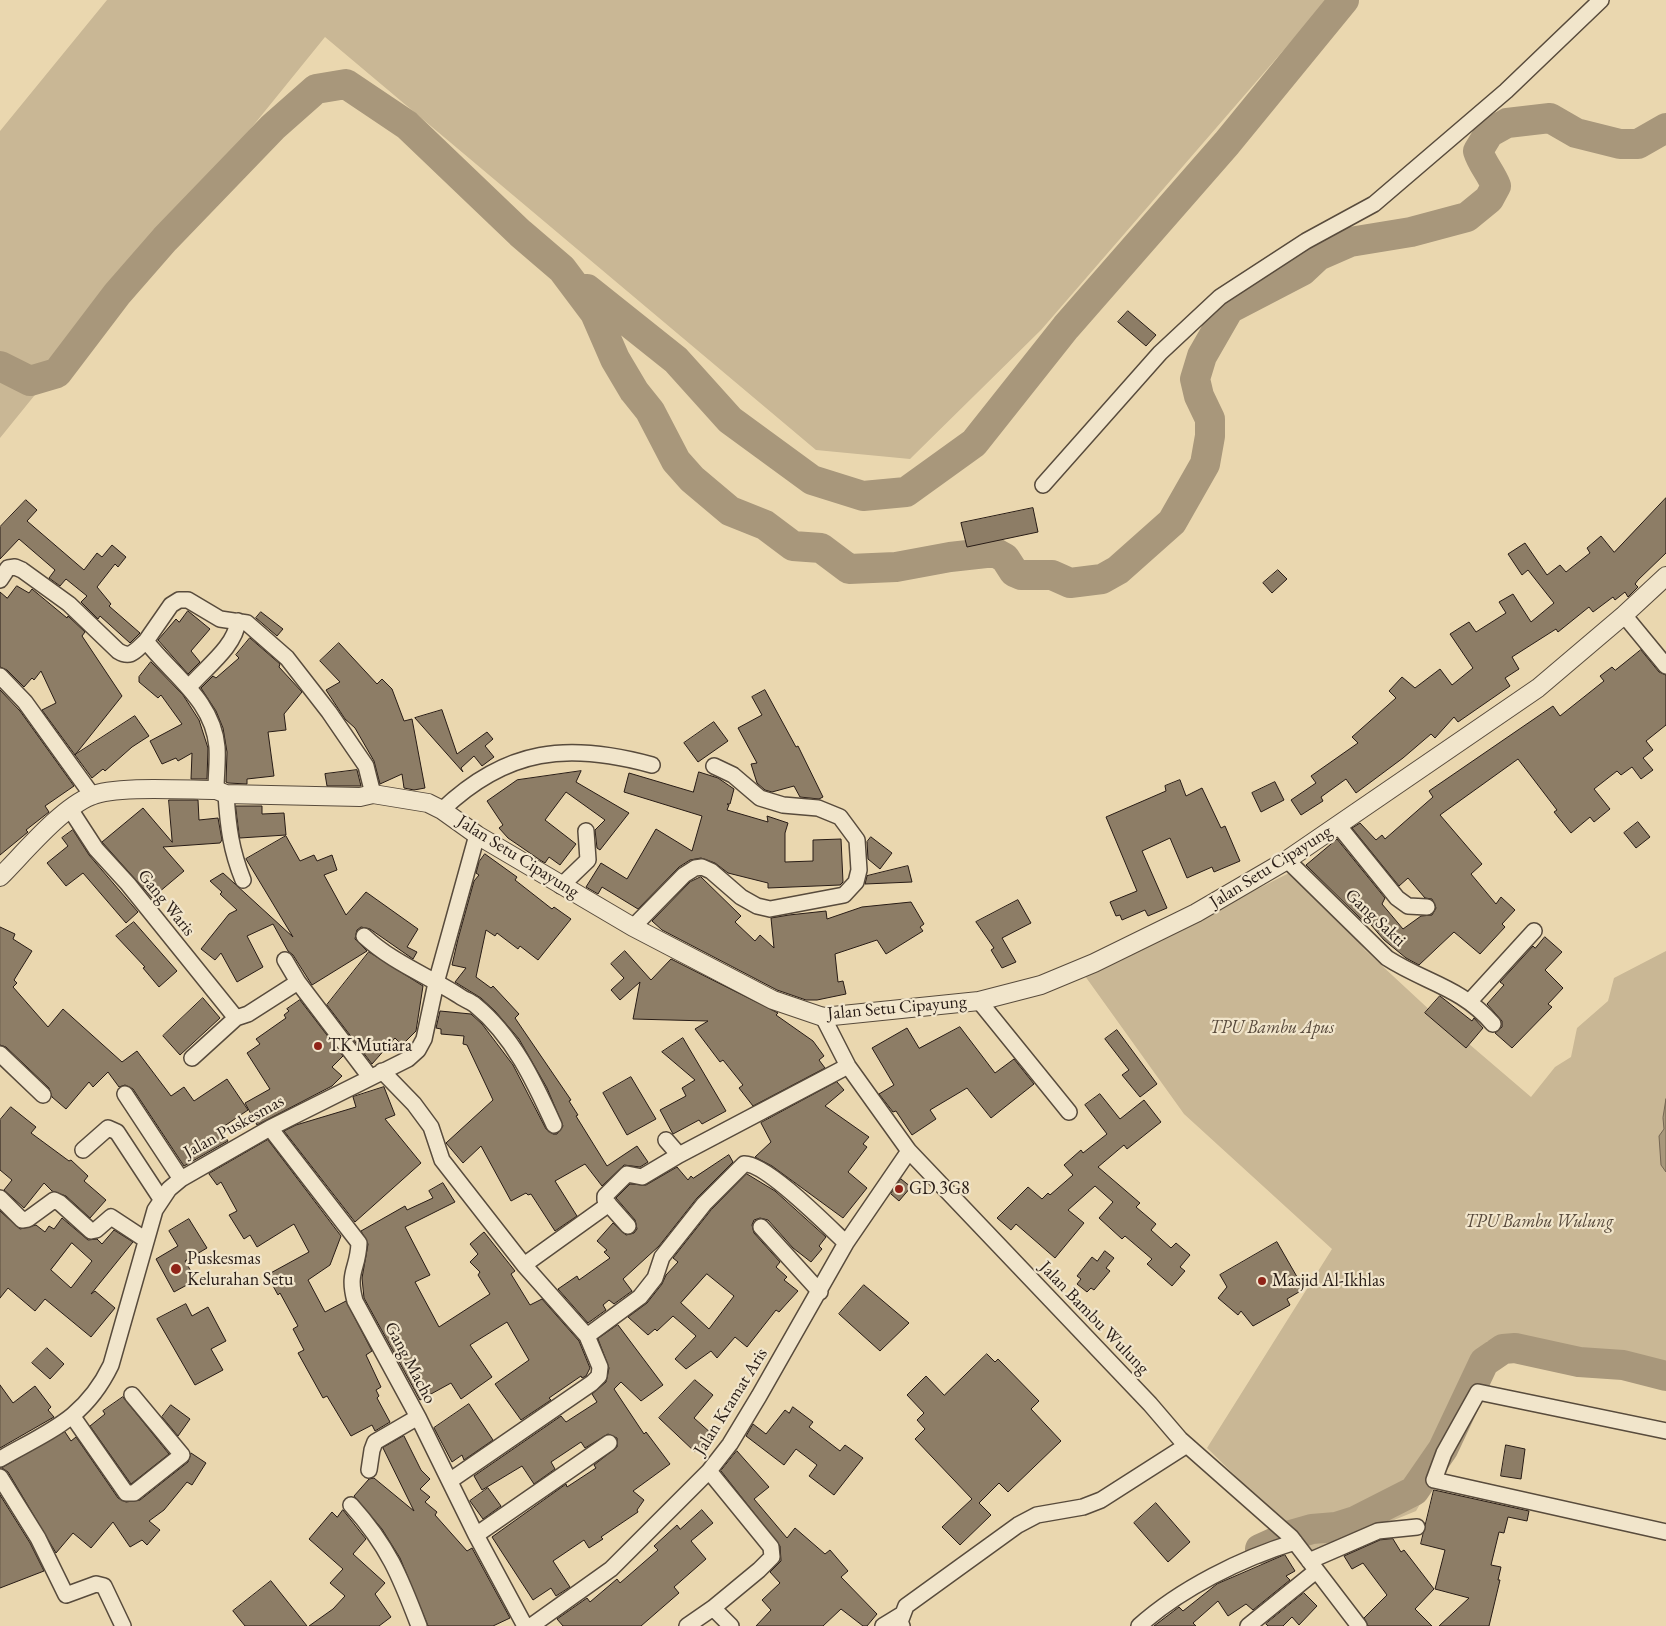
<!DOCTYPE html>
<html>
<head>
<meta charset="utf-8">
<style>
  body { margin:0 }
  canvas { display:block; background:#ead7af }
</style>
</head>
<body>
<canvas width="1666" height="1626"></canvas>
<script>
const g = document.querySelector('canvas').getContext('2d');
g.lineJoin = 'round';
function paint(path, color) { g.fillStyle = color; g.fill(path, 'evenodd'); }
function stroke(path, color, width, dash) { g.strokeStyle = color; g.lineWidth = width; g.lineCap = dash ? 'butt' : 'round'; g.setLineDash(dash || []); g.stroke(path); }
function label(font, color, halo, rows, align = 'center') {
  g.font = font + ' "EB Garamond",serif'; g.lineWidth = 4.5; g.setLineDash([]); g.textBaseline = 'middle'; g.strokeStyle = halo; g.fillStyle = color; for (const [text, x, y, turn = 0] of rows) {
    g.save(); g.translate(x, y); g.rotate((+turn || 0) * Math.PI / 180); g.textAlign = isNaN(turn) ? turn : align; if (halo) g.strokeText(text, 0, 0); g.fillText(text, 0, 0); g.restore();
  }
}
paint(new Path2D(`
  M107 0H1327L1041 330 910 459 816 450 325 37 0 438V131Z
  M1297 869 1365 950 1434 1014 1531 1097 1555 1067 1571 1057 1577 1028 1608 1001 1614 978 1666 951V1370L1487 1341 1457 1441 1416 1511 1314 1553 1207 1448 1332 1249 1184 1114 1085 976Z`), '#c9b795');
const water = new Path2D(`
  M1666 1099V1172L1661 1165 1659 1136 1664 1129 1663 1118Z`);
paint(water, '#a8977b');
stroke(water, '#756653', 1);
stroke(new Path2D(`
  M587 289 676 360 730 420 812 480 863 496 906 492 974 443 1066 327 1227 143 1344 0
  M0 366 30 381 57 373 117 294 165 239 273 127 316 89 346 84 407 125 520 233 562 269 595 313 615 359 634 391 650 411 676 461 692 479 730 511 765 525 793 546 821 548 849 569 896 567 950 557 986 553H996L1005 558 1014 572 1021 575H1052L1070 583 1102 579 1118 570 1172 522 1205 464 1210 436V419L1199 396 1195 379 1202 356 1229 309 1302 271 1318 256 1350 242 1411 232 1467 217 1489 199 1496 186C1491 173 1482 164 1478 151L1489 133 1507 123 1550 118 1576 133 1620 144H1638L1666 128
  M1260 1549 1291 1535 1312 1529 1336 1527 1355 1521 1414 1491 1443 1449 1484 1362 1503 1349 1515 1348 1579 1362 1623 1365 1666 1376`), '#a8977b', 30);
const building = new Path2D(`
  M1128 311 1156 335 1146 346 1118 322Z
  M1666 498V553L1638 580 1635 584 1638 587 1628 597 1625 592 1615 600 1613 597 1593 612 1589 607 1558 632 1556 629 1512 657 1519 669 1505 678 1510 686 1458 722 1454 717 1435 738 1431 734 1403 758 1356 793 1346 779 1321 797 1323 801 1301 815 1291 800 1316 783 1311 776 1358 743 1352 737 1396 698 1389 691 1402 677 1415 688 1440 669 1452 685 1473 668 1450 634 1469 622 1476 632 1506 613 1499 602 1513 594 1531 622 1554 603 1528 570 1522 575 1508 554 1525 543 1547 575 1560 565 1566 572 1590 553 1587 548 1601 536 1614 552Z
  M26 500 37 510 27 521 84 570 97 553 102 557 112 545 126 557 118 567 115 564 97 587 111 604 109 606 140 633 130 643 100 616 98 619 81 602 87 596 66 579 60 586 49 578 55 570 19 539 0 559V527Z
  M1033 508 1038 532 967 547 961 523Z
  M1278 570 1287 579 1272 593 1263 583Z
  M17 586 29 593 32 589 67 618 68 616 85 632 82 636 122 696 75 755 42 710 56 703 41 671 34 680 32 678 24 687 7 670 0 667V592L7 598Z
  M188 611 210 629 191 651 200 662 188 674 158 640 176 619 179 622Z
  M261 612 283 629 277 636 256 618Z
  M250 638 280 664 279 667 302 692 284 714 286 730 268 732 274 776 247 779V784L228 783 226 782 227 752 223 728 216 711 201 688 213 676 216 678 239 658 236 655Z
  M339 643 377 684 382 679 392 689 404 721 412 719 425 788 414 790 404 788 402 774 380 784 374 761 355 728 345 719 326 690 340 682 320 661Z
  M1641 650 1659 672 1666 675V725L1646 741 1653 750 1643 758 1653 770 1641 779 1632 767 1621 775 1617 771 1594 789 1610 809 1594 822 1590 817 1571 833 1554 812 1557 810 1518 759 1440 815 1482 864 1471 874 1496 904 1501 897 1515 910 1502 924 1505 927 1480 954 1454 932 1419 965 1406 958 1384 940 1365 918 1362 920 1306 865 1337 839 1385 898 1382 904 1403 929 1421 916 1432 915 1436 908 1432 899 1425 898 1408 878 1399 886 1352 828 1360 823 1376 840 1382 835 1385 839 1433 797 1429 791 1553 706 1560 716 1604 681 1600 676 1612 667 1615 670Z
  M151 662 183 695 199 720 208 748 207 779H191L192 753 178 761 176 758 162 764 150 741 182 724 161 695 158 698 139 682V677Z
  M0 690 20 711 74 786 45 806 49 812 26 830 28 832 0 855Z
  M765 690 796 747 798 746 823 797 819 799 800 797 794 786 772 792 765 790 757 783 751 764 757 763 738 728 762 715 752 697Z
  M442 710 457 754 487 732 493 739 485 746 494 757 482 766 474 756 461 768 463 772 415 718Z
  M135 716 149 736 132 747 105 771 103 769 92 778 75 755Z
  M714 722 728 741 698 762 684 743Z
  M357 770 361 786H327L325 774Z
  M581 771 576 782 629 813 600 850 597 848 595 830 605 820 566 792 545 820 576 844 560 865 549 857 545 863 540 860 508 838 499 828 503 825 487 801 517 780Z
  M699 772 718 778 734 789 730 804H727L729 805 727 810 768 822 767 816 788 823 785 833V862L813 861V840L841 839 843 882 840 885 768 888V883L728 873 715 863 701 858 690 860 679 867 638 909 602 887 598 894 586 887 601 863 627 879 656 829 692 851 702 816 624 792 629 773 693 792Z
  M1180 780 1186 796 1202 788 1221 828 1225 826 1240 861 1214 872 1212 867 1187 878 1170 838 1142 851 1167 908 1148 916 1145 910 1122 920 1120 915 1116 916 1110 902 1137 891 1106 817 1166 791 1165 786Z
  M1275 782 1284 800 1261 812 1252 793Z
  M169 800H198L199 820 218 818 222 840 220 843 163 847 184 871 152 898 102 842 143 808 172 842Z
  M236 806H262V814L284 813 286 835 240 838Z
  M1638 822 1650 837 1636 848 1624 833Z
  M73 830 89 855 138 912 126 923 83 873 66 886 47 863 68 846 62 838Z
  M286 836 300 861 314 855 317 861 332 855 337 870 324 875 346 915 366 892 418 929 407 947 417 952 413 959 370 929 361 927 357 930 355 939 367 951 312 985 293 955 288 951 273 924 247 936 263 967 237 982 221 953 215 960 201 949 229 914 237 910 220 894 222 892 210 881 223 873 293 937 246 859Z
  M871 837 892 853 880 869 868 859 867 842Z
  M485 854 517 877 515 880 552 909 554 907 571 919 538 960 520 946 518 949 497 933 495 936 486 930 476 977 491 988 493 986 519 1014 515 1018 571 1100 569 1101 578 1115 576 1116 607 1166 637 1146 648 1162 640 1167 624 1165 602 1186 585 1164 555 1181 577 1216 555 1231 531 1194 528 1195 526 1193 511 1201 481 1146 463 1163 446 1143 493 1100 467 1045 463 1044 464 1036 441 1034V1029L436 1028 440 1011 471 1014 482 1024 513 1065 546 1129 553 1134H557L563 1126 547 1088 519 1039 495 1011 481 998 455 982 466 968 452 965 458 939 474 881 479 875 476 873 479 862Z
  M908 866 912 882 865 884 867 876Z
  M701 877 741 916 735 922 755 941 760 935 774 948 771 918 789 915 826 911 827 919 862 907 911 902 924 924 920 927 923 931 886 954 877 940 835 954 838 982 843 981 846 994 817 1000H806L777 990 662 930 652 921 690 882Z
  M1018 900 1031 923 1002 938 1016 962 1002 968 991 950 994 948 976 922Z
  M134 922 177 971 159 987 143 968 145 967 116 936Z
  M0 927 15 934 13 939 32 951 14 980 17 983 13 987 48 1027 63 1009 122 1062 137 1051 171 1096 184 1087 194 1101 227 1079 248 1110 220 1129 228 1141 184 1166 133 1089 125 1085 119 1087 108 1072 93 1087 89 1082 66 1109 52 1097 49 1088 6 1047 0 1045Z
  M1545 937 1562 952 1545 970 1563 988 1548 1004 1552 1007 1512 1048 1495 1033 1502 1027V1021L1487 1004 1504 985 1500 982 1533 946 1535 948Z
  M625 951 651 980 671 959 778 1013 776 1015 813 1041 824 1056 819 1060 825 1068 753 1106 739 1088 743 1085 723 1060 720 1062 695 1029 708 1021 633 1019 640 982 620 1000 611 990 624 978 611 964Z
  M369 952 423 986 416 1031 402 1045 395 1038 372 1064 327 1005Z
  M1440 996 1472 1021 1474 1018 1483 1028 1466 1048 1425 1013Z
  M203 998 220 1018 180 1055 163 1036Z
  M300 1000 343 1056 332 1067 342 1076 332 1086 257 1125 245 1103 270 1089 247 1053 260 1044 256 1039 286 1018 284 1015 289 1011 287 1009Z
  M960 1027 995 1073 1014 1059 1034 1084 991 1118 967 1088 930 1110 936 1119 912 1135 896 1111 893 1112 879 1094 894 1085 872 1048 907 1028 919 1048Z
  M1117 1030 1157 1084 1140 1097 1122 1075 1129 1070 1105 1039Z
  M683 1038 726 1111 702 1124 699 1120 673 1134 660 1110 686 1096 682 1088 695 1080 662 1052Z
  M631 1077 656 1119 627 1135 603 1093Z
  M837 1082 844 1090 825 1106 869 1137 863 1144 867 1147 848 1172 867 1188 843 1218 772 1166 755 1157 771 1142 761 1123Z
  M384 1087 395 1115 385 1119 421 1163 355 1222 284 1131 296 1125 356 1107 353 1097Z
  M1100 1094 1120 1119 1144 1100 1161 1122 1127 1149 1124 1145 1098 1167 1140 1203 1136 1207 1156 1224 1151 1230 1171 1248 1176 1243 1190 1255 1180 1267 1185 1271 1172 1286 1147 1264 1152 1259 1125 1236 1122 1239 1099 1218 1113 1202 1095 1186 1068 1210 1084 1223 1055 1258 1016 1224 1011 1230 997 1218 1028 1187 1042 1199 1048 1193 1050 1195 1073 1175 1064 1165 1081 1150 1083 1153 1107 1134 1085 1105Z
  M11 1107 36 1127 31 1133 69 1161 71 1160 88 1176 84 1181 106 1200 90 1218 66 1196 52 1191 44 1183 24 1208 4 1190 12 1180 0 1170V1120Z
  M268 1140 341 1236 330 1265 308 1280 325 1312 346 1301 372 1351 366 1355 381 1387 376 1390 379 1396 377 1398 390 1422 375 1431 372 1425 351 1436 327 1396 323 1398 298 1353 304 1350 293 1329 298 1326 280 1293 278 1295 267 1275 309 1252 294 1224 257 1247 250 1235 244 1239 229 1215 237 1211 221 1182 217 1185 209 1174Z
  M729 1155 733 1162 697 1198 659 1246 623 1279 632 1291 614 1304 609 1300 603 1305 606 1310 588 1323 558 1289 577 1276 579 1280 610 1258 604 1252 607 1250 597 1241 613 1223 626 1235 634 1233 637 1229 635 1220 616 1198 630 1184 646 1185 677 1167 688 1180 691 1176 693 1178Z
  M747 1174 775 1191 826 1237 819 1246 822 1249 811 1262 793 1248 768 1220 760 1218 754 1220 752 1225 754 1233 780 1262 776 1267 787 1277 784 1280 798 1291 779 1312 776 1310 747 1347 735 1337 717 1358 711 1351 686 1369 675 1359 696 1336 673 1316 657 1331 655 1329 648 1335 628 1317 647 1303 662 1284 666 1275 678 1262 673 1258 711 1210ZM707 1274 734 1296 709 1329 681 1303Z
  M901 1179 911 1187 899 1201 891 1194Z
  M443 1183 455 1202 405 1227 430 1275 415 1282 439 1327 490 1294 478 1275 480 1272 470 1262 478 1254 470 1244 484 1232 515 1271 511 1274 530 1305 542 1299 579 1341 590 1368 586 1376 582 1378 581 1376 549 1398 551 1400 521 1420 495 1384 529 1360 507 1322 470 1345 492 1377 461 1399 451 1383 420 1400 364 1298 362 1278 368 1244 361 1231 405 1206 407 1210 433 1198 429 1191Z
  M0 1211 20 1229 36 1225 45 1232 49 1226 54 1229 62 1218 88 1240 97 1239 102 1244 114 1230 133 1242 91 1294 95 1291 115 1308 91 1337 45 1299 35 1311 8 1288 0 1298ZM72 1243 92 1261 71 1288 51 1270Z
  M189 1219 207 1248 185 1261 196 1280 174 1292 156 1259 178 1246 169 1231Z
  M1277 1242 1304 1289 1287 1299 1290 1305 1253 1326 1241 1311 1238 1315 1218 1298 1227 1287 1220 1275Z
  M1105 1251 1114 1258 1106 1268 1110 1271 1094 1290 1091 1288 1087 1292 1077 1284 1081 1279 1077 1276 1092 1257 1097 1261Z
  M864 1285 909 1323 880 1351 839 1314Z
  M186 1304 192 1316 208 1307 226 1341 211 1349 223 1370 195 1385 157 1319Z
  M618 1325 663 1385 641 1401 621 1382 614 1389 644 1434 646 1432 670 1464 633 1491 644 1500 637 1510 638 1512 601 1537 603 1539 589 1548 584 1540 553 1561 570 1587 556 1596 551 1588 533 1600 492 1537 566 1484 567 1487 596 1468 594 1465 617 1447V1438L608 1434 585 1448 581 1442 551 1462 555 1469 534 1484 522 1466 482 1490 474 1476 561 1416 566 1422 597 1402 592 1394 606 1382 609 1368 598 1339Z
  M47 1348 64 1364 50 1379 32 1363Z
  M987 1354 995 1362 998 1359 1039 1401 1031 1409 1061 1441 1008 1492 999 1483 979 1503 991 1515 960 1545 942 1527 972 1499 915 1439 925 1429 917 1420 924 1413 907 1395 926 1376 944 1395Z
  M695 1380 713 1395 694 1418 712 1434 695 1452 659 1418Z
  M0 1385 13 1403 35 1386 51 1407 48 1410 54 1417 0 1448Z
  M123 1397 169 1454 131 1484 90 1426 105 1414 103 1411Z
  M469 1404 493 1440 464 1460 462 1455 452 1462 434 1428Z
  M171 1405 190 1419 178 1436 162 1417Z
  M793 1407 813 1422 809 1427 840 1451 845 1445 863 1458 834 1495 809 1476 817 1465 796 1449 784 1465 746 1436 753 1424 766 1434 785 1410 789 1413Z
  M65 1432 71 1441 76 1437 118 1498 126 1502 140 1500 188 1462 191 1453 206 1463 192 1485 187 1482 164 1510 149 1521 160 1530 147 1545 142 1540 130 1547 113 1522 91 1548 73 1533 56 1553 8 1472 2 1468Z
  M404 1436 421 1470 430 1479 420 1489 430 1497 425 1502 437 1512 435 1515 467 1551 472 1548 510 1618 493 1626H428L400 1558 382 1529 354 1496 369 1479 374 1478 414 1511 383 1448Z
  M1506 1445 1525 1449 1521 1479 1501 1476Z
  M737 1451 769 1487 754 1499 787 1538 795 1528 825 1554 830 1550 848 1571 841 1577 877 1614 867 1626H863L841 1609 823 1626H756L771 1610 762 1600 780 1583 770 1572 781 1561 780 1546 721 1471Z
  M488 1488 501 1506 483 1519 470 1501Z
  M1434 1490 1529 1511 1527 1521 1508 1517 1504 1533 1499 1532 1491 1565 1501 1567 1498 1580H1500L1489 1626H1439L1469 1598 1435 1589 1445 1550 1421 1544Z
  M0 1495 30 1543 44 1571 0 1588Z
  M1156 1503 1190 1542 1168 1562 1134 1523Z
  M343 1510 366 1539 353 1554 385 1583 375 1594 391 1617 379 1626H309L333 1609 345 1596 330 1583 343 1569 309 1539 332 1512 337 1517Z
  M702 1510 713 1523 691 1541 706 1559 674 1587 679 1593 641 1626H563L557 1619 587 1598 590 1602 617 1579 620 1583 658 1550 654 1546 677 1525 680 1529Z
  M1393 1539 1401 1552 1404 1550 1434 1589 1415 1609 1432 1626H1368L1364 1618 1387 1595 1363 1563 1352 1569 1344 1556 1380 1540Z
  M1285 1555 1295 1571 1286 1576 1290 1580 1253 1610 1246 1604 1228 1616 1218 1601 1193 1623 1196 1626H1154L1179 1607 1183 1611 1217 1584Z
  M271 1581 307 1626H245L233 1611Z
  M1304 1593 1317 1606 1299 1625 1292 1617 1283 1626H1268L1266 1624Z`);
paint(building, '#8d7d66');
stroke(building, '#281c16', 1);
const minor = new Path2D(`
  M1043 485 1160 353 1220 297 1306 241 1374 204 1506 91 1601 0
  M0 580 8 568 15 567 22 570 69 604 118 651C131 659 135 651 146 641
  M1624 615 1666 666
  M0 676 25 702 92 795
  M189 687C206 667 235 647 238 621
  M216 790C216 776 218 761 217 747 213 700 172 675 146 641L171 605 179 600H188L220 619 247 623 287 658 329 712 366 766 373 794
  M226 794C228 827 231 850 243 880
  M70 809 96 849 128 884 236 1018
  M442 810C507 748 568 742 652 765
  M1338 825 1397 898 1408 906 1427 907
  M1287 860 1387 958C1426 983 1461 987 1493 1024
  M561 886 588 860 586 831
  M633 927 684 875 695 868 702 867 711 871 741 897 757 906 770 909 844 895 856 882 859 870 857 840 840 817 818 808 783 805 760 798 733 775 714 766
  M364 936C392 962 426 975 458 995 463 999 470 1001 475 1005 513 1036 534 1081 554 1125
  M285 960 298 982 370 1077
  M979 1001 1069 1112
  M1470 1001 1534 931
  M823 1017 848 1066 909 1151 1150 1404 1180 1439 1291 1537 1359 1626
  M0 1054 43 1095
  M192 1058 236 1018 248 1014 298 982
  M382 1071 414 1104 431 1127 442 1160 524 1265 587 1336 600 1367 599 1376 592 1383 451 1480
  M125 1094 181 1179
  M270 1128 359 1243C358 1270 347 1271 355 1301L418 1417 476 1535 525 1626
  M666 1140 679 1155 848 1066
  M83 1150 108 1128 117 1132 161 1199
  M0 1198 22 1220 28 1219 54 1200 60 1203 91 1231 96 1230 111 1217 146 1240
  M628 1226 605 1200V1196L627 1174 642 1177 679 1155
  M761 1227 820 1292
  M524 1265 609 1204
  M587 1336 640 1297 655 1278 662 1257 704 1204 744 1164C765 1162 828 1226 846 1243
  M73 1417 126 1493H134L182 1455 132 1395
  M1666 1431 1478 1392 1444 1453 1434 1480 1666 1532
  M0 1459C49 1431 85 1419 111 1365L155 1210 169 1189 181 1179 270 1128 408 1059 418 1050 424 1039 436 983 477 835
  M369 1470 372 1450 375 1442 418 1417
  M0 1477 38 1538 66 1595 96 1584 104 1586 123 1626
  M351 1505C388 1546 400 1576 419 1626
  M476 1535 609 1443
  M1309 1561 1378 1531 1417 1527
  M713 1608 731 1626
  M531 1626 611 1569 709 1471 730 1444 759 1396 846 1243 909 1151
  M687 1626 713 1608 759 1570 772 1557 771 1547 709 1471
  M883 1626 901 1615
  M902 1626 900 1622 906 1606 1018 1525 1037 1515 1083 1507 1101 1500 1187 1445
  M1139 1626C1180 1589 1242 1558 1295 1542
  M1248 1626 1316 1571`);
const tertiary = new Path2D(`
  M0 877C24 853 61 808 91 796 115 785 187 790 216 790L226 794 360 797 373 794 428 803 442 810 477 835 633 927 773 1000 823 1017 979 1001 1041 985 1094 963 1196 913 1287 860 1538 688 1624 615 1666 576`);
stroke(minor, '#584b3c', 18);
stroke(tertiary, '#584b3c', 20);
stroke(minor, '#f1e5cb', 15);
stroke(tertiary, '#f1e5cb', 18);
for (const [x, y, r, color] of [
  [318,1046,5,"#8f2418"],
  [899,1189,5,"#8f2418"],
  [176,1269,6,"#8f2418"],
  [1262,1281,5,"#8f2418"]
]) { const dot = new Path2D(); dot.arc(x, y, r, 0, 2 * Math.PI); g.fillStyle = color; g.fill(dot); stroke(dot, '#f1e5cb', 2); }
label('18px', '#281c16', '#f1e5cb', [
  ["Jalan Setu Cipayung",518,857,32],
  ["Jalan Setu Cipayung",1271,867,-32],
  ["Gang Waris",166,903,51],
  ["Gang Sakti",1375,918,43],
  ["Jalan Setu Cipayung",897,1008,-5],
  ["Jalan Puskesmas",234,1127,-29],
  ["Jalan Bambu Wulung",1094,1318,46],
  ["Gang Macho",410,1363,62],
  ["Jalan Kramat Aris",731,1402,-58]
]);
label('italic 18px', '#584a3c', '#f1e5cb', [
  ["TPU Bambu Apus",1272,1028],
  ["TPU Bambu Wulung",1539,1222]
]);
label('18px', '#281c16', '#f1e5cb', [
  ["TK Mutiara",328,1046],
  ["GD 3G8",909,1189],
  ["Puskesmas",187,1259],
  ["Kelurahan Setu",187,1280],
  ["Masjid Al-Ikhlas",1272,1281]
], 'left');
</script>
</body>
</html>
